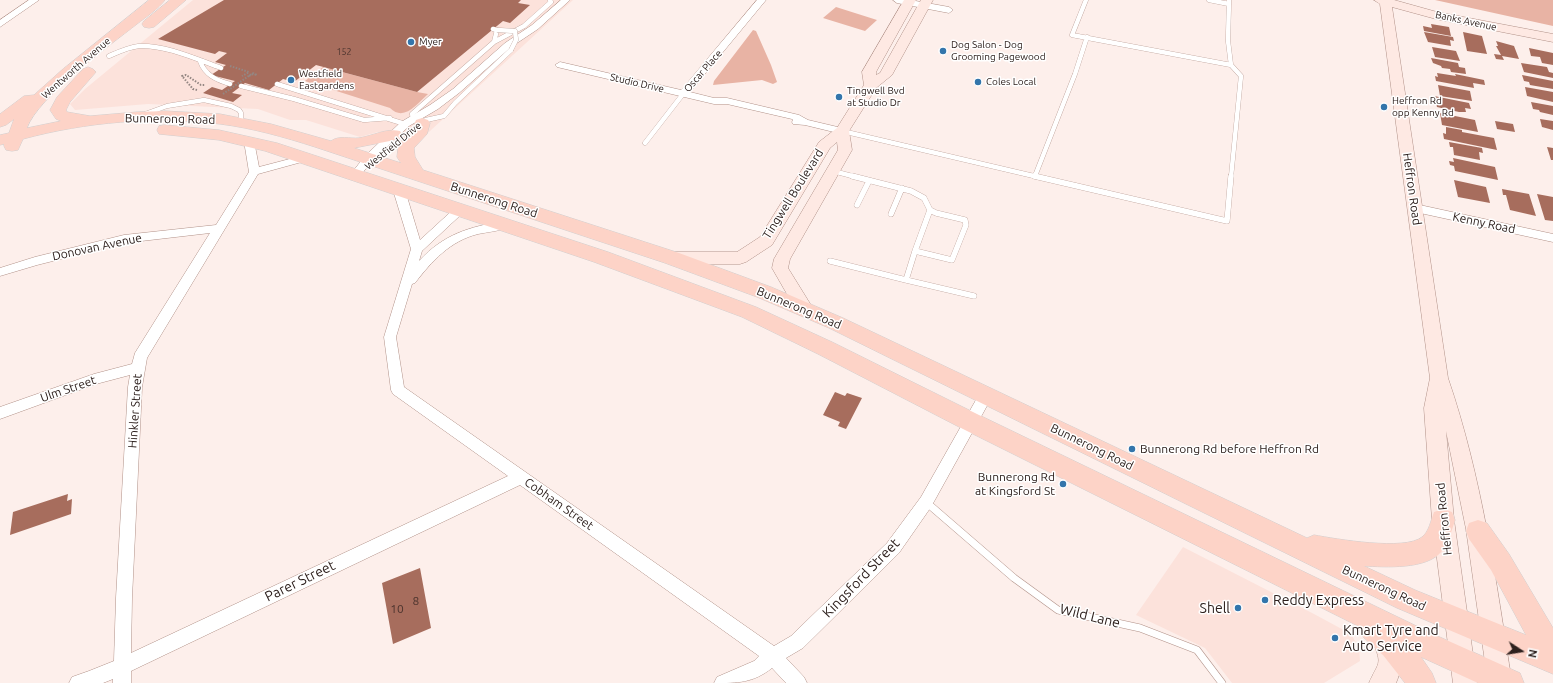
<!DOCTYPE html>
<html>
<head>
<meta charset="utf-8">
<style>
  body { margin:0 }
  #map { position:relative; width:1553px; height:683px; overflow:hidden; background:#fdefeb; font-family:Ubuntu,sans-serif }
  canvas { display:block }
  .north { position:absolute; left:1501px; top:631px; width:40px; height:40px; -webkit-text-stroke:3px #fff; paint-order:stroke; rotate:102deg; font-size:11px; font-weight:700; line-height:16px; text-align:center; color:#2e211e }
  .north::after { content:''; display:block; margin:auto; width:14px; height:18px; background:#2e211e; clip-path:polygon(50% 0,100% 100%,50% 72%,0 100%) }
</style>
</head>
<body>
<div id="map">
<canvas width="1553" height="683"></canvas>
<div class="north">N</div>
</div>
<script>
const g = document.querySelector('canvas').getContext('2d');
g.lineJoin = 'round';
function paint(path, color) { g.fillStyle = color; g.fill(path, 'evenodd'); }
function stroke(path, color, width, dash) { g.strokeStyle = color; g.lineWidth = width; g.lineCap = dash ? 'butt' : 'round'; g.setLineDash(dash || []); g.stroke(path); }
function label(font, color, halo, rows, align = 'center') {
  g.font = font + ' Ubuntu,sans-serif'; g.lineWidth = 3; g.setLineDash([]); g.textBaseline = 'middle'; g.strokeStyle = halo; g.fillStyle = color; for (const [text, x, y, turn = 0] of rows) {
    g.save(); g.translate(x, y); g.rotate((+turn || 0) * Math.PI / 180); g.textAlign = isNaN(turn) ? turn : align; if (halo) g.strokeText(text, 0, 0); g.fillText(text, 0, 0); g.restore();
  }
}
paint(new Path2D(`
  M193 0H573L418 142 378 132 360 137 306 120H290L258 109 148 104 75 110 70 104 85 89Z
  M1183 547 1314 614 1351 634 1359 648 1360 661 1324 683H1232L1205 648 1136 615Z`), '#fce2db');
paint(new Path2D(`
  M1435 0H1553V26Z
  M836 7 877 20 865 31 823 18Z
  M753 30 756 31 771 65 777 82 773 84 762 80 713 85 714 81Z
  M323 67 417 92 428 94C417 104 404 122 390 108L305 81Z`), '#e8b3a4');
paint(new Path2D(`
  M224 0H521L518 3 530 5 510 23 503 21 417 92 316 65 294 82 283 79 269 90 245 83 232 93 242 95 233 102 203 93 212 87 222 90 235 81 211 75 226 65 215 62 227 53 219 51 215 54 158 39Z
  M1431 24 1449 27 1451 36 1424 31 1423 26 1432 28Z
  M1424 32 1453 37 1454 41 1450 40 1451 46 1428 42Z
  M1463 32 1482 36 1487 54 1467 51Z
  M1496 41 1514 46 1519 59 1502 56 1504 60 1496 59 1494 54 1501 55 1496 46H1498Z
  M1432 47 1456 51 1460 61 1435 57Z
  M1529 48 1553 53V65L1542 63 1540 57 1531 56Z
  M1431 58 1458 63 1459 67 1465 68 1466 74 1451 72 1450 69 1442 68 1441 66 1433 63Z
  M1521 63 1547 67 1549 72 1553 73V78L1524 72Z
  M1437 73 1456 76 1455 74 1484 80 1485 85 1473 83 1474 88 1436 81 1435 76 1438 77Z
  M1522 75 1553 81V89L1530 85 1529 82 1524 81Z
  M1438 85 1470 91 1472 101 1440 96Z
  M1525 87 1553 92V102L1527 96Z
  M1434 96 1469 103 1471 109 1465 108 1466 112H1459L1437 107Z
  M1531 102 1553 106V115L1540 112 1539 110 1533 109Z
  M1440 113 1475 120 1478 132 1442 125Z
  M1540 119 1553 121V130L1542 127Z
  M1495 121 1513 124 1515 132 1497 129Z
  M1446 127 1462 130V132L1494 138 1497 150 1444 139 1443 133 1446 134Z
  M1449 142 1482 148 1483 153 1479 152 1480 160 1454 155 1453 147H1450Z
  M1547 147 1553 148V160H1551Z
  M1453 158 1495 167 1498 180 1455 171 1454 166 1450 165 1449 161 1454 162Z
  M1454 180 1486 187 1490 203 1458 197Z
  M1502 189 1529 194 1536 216 1510 210 1506 195H1503Z
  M1537 194 1553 197V221L1545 220Z
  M835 392 845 396 847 393 862 398 846 429 838 426 840 422 823 415Z
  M68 494 67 501 72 499 71 514 10 535 13 512Z
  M420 568 431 628 393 644 382 583Z`), '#a76d5d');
const laneFar2 = new Path2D(`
  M1086 0 1072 35 1231 65 1241 76 1231 177
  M1209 0 1229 4
  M1229 0 1228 41 1231 65
  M493 29 497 30 494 42
  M109 56C118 52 129 47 139 46 166 45 196 59 221 68
  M200 61C205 75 216 80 230 84
  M277 84 405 124
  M241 86 294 99 364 120 390 118
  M145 114 167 106 204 100 231 106 239 110 241 113V122
  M413 118 412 114 494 42 524 26 551 2 550 0
  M426 120 444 116 455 103 511 50
  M842 131 1038 177
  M645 143 683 94
  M833 171 856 177
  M1035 176 1075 74 1087 37`);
const laneFar1 = new Path2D(`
  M1034 176 1227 221 1231 176
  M857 205 869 181
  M891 214 902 188
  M915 251 930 210
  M830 261 906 280 915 251 952 260 966 225 965 220 936 213 930 210 924 198 911 191 852 176
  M906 280 974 296`);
const lane = new Path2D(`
  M926 502 1014 578 1058 610 1140 628 1197 650 1222 683`);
const street = new Path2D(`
  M29 0H39L0 27V20Z
  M561 0H570L538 29 511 47 459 93 438 109 409 126 373 160 359 177H351L350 175 365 156 401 122 430 105 453 89 505 43 532 25Z
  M757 0H766L690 92 714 98H727L799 115 808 120 846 129 847 131 846 133 842 134 805 125 793 124 792 122 793 120 792 119 727 104H714L557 67 555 65 560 62 681 90Z
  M893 0H910L949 7 953 10 949 13 897 3Z
  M249 138 254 141 259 167 305 155 310 158 309 160 258 174 147 358 142 387 132 598 131 653 508 476 393 394 391 390 384 337 411 249 393 190 395 187H403L405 190 420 240 456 207H464L466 210 422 251 419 261C444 234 469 227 504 221L508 222 510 225 508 228C498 231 488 232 478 234 450 241 432 261 415 283L412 284 396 337 404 387 774 646 791 636 887 543 921 497 981 391 986 389 991 391 993 395 931 507 899 553 803 648 786 658 804 677 807 683H786L772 668C753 683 738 683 714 683L717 677 754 661 759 656 520 485 131 671V683H113V679L103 683H69L72 677 89 671 114 661 116 598 128 387 130 375 96 384 0 419V407L94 374 132 364 135 353 210 233 124 243 37 265 0 276V268L35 257 124 235 216 225 249 172 244 141Z
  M1415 204 1553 234V242L1411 211 1409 208 1411 205Z`);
const secondary = new Path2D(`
  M904 0H916L876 72V75L880 73 921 0H933L892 75 876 88 849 131 852 150 790 259 788 268 814 310 811 315 805 316 799 315 772 268 774 259 838 150 837 142 830 148 772 245 746 262 740 264H672L666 262 664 258 666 254 672 252H737L760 237 819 142 837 128 864 85 862 72Z
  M1374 0H1394L1437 12 1553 34V42L1436 19 1392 7 1448 378C1482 477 1496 580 1512 683H1488L1466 529 1446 431 1454 520 1477 683H1453L1432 520 1424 408 1430 378 1380 4Z
  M1385 630C1407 640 1404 665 1396 683H1369C1378 662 1383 666 1373 642L1377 634Z`);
const primary = new Path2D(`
  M149 0H165C158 9 146 17 137 24 109 46 38 97 27 128L61 121 56 119 50 110 57 97 83 69 88 67 93 69 96 72 70 102 66 110 67 112 90 116 137 112 165 111 220 114 271 124 331 141C339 135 350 139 359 138 372 136 387 128 400 131L402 135 400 139 354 148 401 163 397 157 398 148 403 138 411 132 416 120 422 118 428 120 430 123 427 134 414 148 415 157 423 170 679 253 771 287 843 318 1307 538 1314 535C1336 539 1405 551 1422 537 1429 532 1431 520 1434 512L1443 509 1452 512 1455 520C1452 530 1448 543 1442 551 1427 570 1385 567 1364 566L1415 590 1526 635 1491 570 1469 539 1466 531 1469 523 1478 520 1487 523 1509 554 1553 628V674L1397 608 829 328 757 297 665 263 315 147C284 137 252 128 220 124 155 116 86 122 23 139L18 150 12 151 6 150 4 146V144L0 145V135L9 133 14 119 6 125 0 127V114L24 96 34 95 63 69Z
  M170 0H186L154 27 149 28 144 27 142 24 144 21Z
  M165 125 219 130 277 143 608 252 756 307 832 342 979 415 1433 634 1520 673 1524 683H1478L1421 657 1432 673 1436 683H1405L1383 655 1361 635 1358 626 963 429 818 354 742 317 594 262 265 151 219 140 159 134 157 130 159 126Z`);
stroke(laneFar2, '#b19188', 5);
stroke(laneFar1, '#b19188', 6);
stroke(lane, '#b19188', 8);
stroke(street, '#b19188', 1);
stroke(secondary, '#b19188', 1);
stroke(primary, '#d1cece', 1);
stroke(new Path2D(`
  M230 66 249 72 242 76
  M249 76 253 74 257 75 253 73
  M197 90 193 89 182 76 186 75 201 85H205`), '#948783', 2, [1.5, 1.5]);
stroke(laneFar2, '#fff', 4.5);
stroke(laneFar1, '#fff', 5.5);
stroke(lane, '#fff', 7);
paint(street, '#fff');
paint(secondary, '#fee9e3');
paint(primary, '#fdd3c7');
const laneBridge = new Path2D(`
  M497 30 515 31 516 40 511 50`);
stroke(laneBridge, '#b19188', 5, []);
stroke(new Path2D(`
  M223 94 253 73`), '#948783', 2, [1.5, 1.5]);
stroke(laneBridge, '#fff', 4.5);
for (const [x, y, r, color] of [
  [411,42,4,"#3375ab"],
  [943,51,4,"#3375ab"],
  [291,80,4,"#3375ab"],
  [978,82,4,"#3375ab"],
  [839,97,4,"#3375ab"],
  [1384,107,4,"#3375ab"],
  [1132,449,4,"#3375ab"],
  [1063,484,4,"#3375ab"],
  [1265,600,4,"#3375ab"],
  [1238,608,4,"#3375ab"],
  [1335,638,4,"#3375ab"]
]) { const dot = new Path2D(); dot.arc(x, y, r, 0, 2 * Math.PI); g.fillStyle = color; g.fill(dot); stroke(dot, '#fff', 1.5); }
label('9px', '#4c342e', null, [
  ["152",344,52]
]);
label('10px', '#2e211e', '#fff', [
  ["Banks Avenue",1466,21,12],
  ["Wentworth Avenue",76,68,-41],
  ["Oscar Place",703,71,-49],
  ["Studio Drive",637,83,13],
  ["Westfield Drive",393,146,-39]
]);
label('10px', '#2e211e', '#fff', [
  ["Myer",419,42],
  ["Dog Salon - Dog",951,45],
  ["Grooming Pagewood",951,57],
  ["Westfield",299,74],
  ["Eastgardens",299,86],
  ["Coles Local",986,82],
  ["Tingwell Bvd",847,91],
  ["at Studio Dr",847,103],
  ["Heffron Rd",1392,101],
  ["opp Kenny Rd",1392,113]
], 'left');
label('12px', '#2e211e', '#fff', [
  ["Bunnerong Road",170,119,1],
  ["Heffron Road",1412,189,82],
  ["Tingwell Boulevard",793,194,-58],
  ["Bunnerong Road",494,200,18],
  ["Kenny Road",1484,223,12],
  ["Donovan Avenue",97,247,-12],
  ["Bunnerong Road",799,308,23],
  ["Ulm Street",68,389,-19],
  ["Hinkler Street",135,411,-86],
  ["Bunnerong Road",1092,447,26],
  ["Cobham Street",559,504,35],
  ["Heffron Road",1444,519,-96],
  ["Bunnerong Road",1384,588,25]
]);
label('12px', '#2e211e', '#fff', [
  ["Bunnerong Rd before Heffron Rd",1140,449],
  ["Bunnerong Rd",1055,477,"right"],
  ["at Kingsford St",1055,491,"right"]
], 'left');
label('12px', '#4c342e', null, [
  ["8",416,601],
  ["10",397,609]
]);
label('14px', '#2e211e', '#fff', [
  ["Kingsford Street",861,578,-46],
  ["Parer Street",300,581,-26],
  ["Wild Lane",1090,616,14]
]);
label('14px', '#2e211e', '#fff', [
  ["Reddy Express",1273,600],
  ["Shell",1230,608,"right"],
  ["Kmart Tyre and",1343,630],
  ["Auto Service",1343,646]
], 'left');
</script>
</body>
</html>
